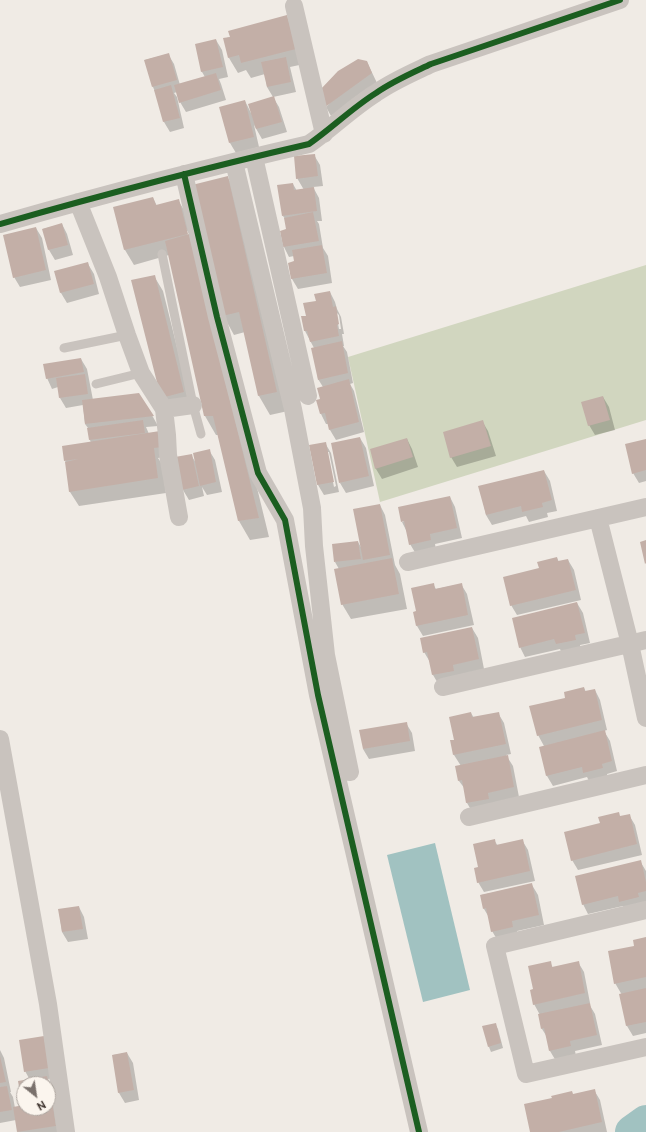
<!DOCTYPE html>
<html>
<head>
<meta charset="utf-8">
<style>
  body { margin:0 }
  #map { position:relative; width:646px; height:1132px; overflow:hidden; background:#f0ebe5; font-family:Ubuntu,sans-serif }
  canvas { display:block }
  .north { position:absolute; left:16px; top:1076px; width:40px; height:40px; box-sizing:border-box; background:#fbf5ee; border:1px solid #aea6a0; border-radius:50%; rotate:150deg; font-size:11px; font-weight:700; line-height:16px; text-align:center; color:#3b302b }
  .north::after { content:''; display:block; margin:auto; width:14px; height:18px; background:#7a716c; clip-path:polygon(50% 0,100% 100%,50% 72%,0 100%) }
</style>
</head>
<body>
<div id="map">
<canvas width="646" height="1132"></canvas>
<div class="north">N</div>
</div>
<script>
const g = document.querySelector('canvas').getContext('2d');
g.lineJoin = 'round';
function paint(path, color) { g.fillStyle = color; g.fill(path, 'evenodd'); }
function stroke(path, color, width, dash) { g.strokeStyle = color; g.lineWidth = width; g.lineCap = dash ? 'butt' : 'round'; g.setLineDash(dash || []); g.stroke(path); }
paint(new Path2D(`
  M646 265V420L380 502 348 357Z`), '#d1d6bf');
paint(new Path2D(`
  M435 843 470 990 423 1002 387 855Z`), '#a1c2c1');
paint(new Path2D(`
  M287 16 304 64 290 67 296 92 273 97 279 107 287 132 262 139 254 125 259 147 236 153 230 143 220 108 245 101 251 113 273 97 267 87 265 74 251 78 246 70 238 73 229 58 224 39Z
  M216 40 222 50 228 77 219 79 221 84 226 100 186 112 180 102 177 92 174 93 177 97 184 128 170 132 164 122 156 94 153 87 145 60 168 54 174 64 180 85 205 77 202 72 196 45Z
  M367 62 377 83 331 116 326 107Z
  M314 155 320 165 323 186 313 187 319 198 322 221H317L319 224 323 248 328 256 332 283 298 289 292 279 290 264 295 261 294 256 289 257 284 247 281 232 287 229 285 219 283 216 293 184 297 191 304 190 297 178Z
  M228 178 239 197 288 411 270 415 259 396 245 332 234 335 223 315Z
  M153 198 157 206 178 200 187 215 200 254 269 537 250 540 239 521 219 435H216L205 416 169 255 134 265 125 250 115 208ZM186 229 190 235H188L184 230Z
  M62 224 67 234 73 255 55 260 49 250 43 229Z
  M36 228 42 238 51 280 20 287 14 277Z
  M88 264 94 274 99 294 67 303 61 293 56 272Z
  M154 276 163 291 192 407 170 412 132 281Z
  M330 292 335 302 337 309 341 317 344 334H342L344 346H343L347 352 353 383 350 384 354 391 364 432 336 440 330 430 328 424H326L321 414 318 401 321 400 323 387 318 379 314 348 305 331 307 317 317 302ZM336 312 339 315 341 329H339Z
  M81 359 87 369 93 400 138 394 153 417 158 426 146 427 149 434 168 456 158 458 162 464 166 493 79 506 70 492 66 463 65 461 91 443 90 440 88 428 85 424 83 405 66 408 60 398 58 387 52 389 47 378Z
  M603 397 609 407 615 430 595 435 589 425Z
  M482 421 488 431 496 456 457 467 451 457Z
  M360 438 366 448 374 486 346 493 340 483Z
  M407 439 412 449 418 467 382 479 376 469 371 450Z
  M646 440V481L639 483 633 473Z
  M325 443 331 453 339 492 324 495 318 485ZM327 452H329L336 486 334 487Z
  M209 450 215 460 222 492 207 495 202 487 204 496 189 500 183 490 191 455 196 463Z
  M544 471 550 481 557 511 547 513 548 517 529 522 526 516 492 525 486 515 480 487Z
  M450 497 455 507 462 538 435 544 436 550 416 554 410 544 407 532 402 522Z
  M380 505 385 515 395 565 400 574 407 609 351 619 342 604 339 569 335 562 358 542 362 549Z
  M557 558 559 562 568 560 574 570 581 600 517 615 511 605 540 568Z
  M433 584 436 589 461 584 467 594 474 625 423 636 417 626 414 612H418Z
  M577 603 583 613 590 643 580 645 581 650 562 654 560 649 525 657 520 647Z
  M472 628 478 638 484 669 439 685 433 675 430 662 424 652Z
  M584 688 586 692 595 690 600 700 607 730 604 731 610 741 617 771 607 774 608 778 590 783 587 777 553 786 547 776 544 746 538 735 566 699Z
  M471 713 474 718 498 713 504 723 511 754 506 755 513 766 519 797 473 813 467 803 465 789 459 781 461 766 454 755 455 741Z
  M406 723 412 733 415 751 369 759 363 749Z
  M629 815 635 825 642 855 578 870 572 860 601 823Z
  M494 840 498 846 522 840 528 850 535 881 484 892 478 882 479 868Z
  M640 861 646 871V902L626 911 623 906 588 914 583 904Z
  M532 885 538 895 544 925 517 931 518 937 498 941 492 931 490 919 484 909 481 895Z
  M79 907 84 917 88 939 68 942 62 932 59 910Z
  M646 938V1033L633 1036 627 1026 620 995H622L615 983 635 947Z
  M550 962 553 968 578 962 584 972 590 1003 589 1004 595 1014 602 1045 575 1051 576 1056 556 1061 550 1051 547 1037 542 1029 540 1015 534 1004V990Z
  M495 1024 498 1029 503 1048 491 1052 489 1047 483 1027Z
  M43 1038 54 1078 48 1079 53 1087 60 1132H18L16 1120 0 1123V1050L4 1058 11 1092H10L13 1097 15 1108 24 1106V1108H48V1084H24V1105L20 1082 30 1080 25 1071Z
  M127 1053 133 1063 139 1100 125 1103 119 1093 113 1055Z
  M594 1090 600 1100 607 1132H531Z`), '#0003');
stroke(new Path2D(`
  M632 1132 646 1122`), '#a1c2c1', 34);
paint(new Path2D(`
  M287 15 296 49 241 63 239 55 228 58 223 38 230 37 228 31Z
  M216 39 223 67 201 72 195 44Z
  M169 53 177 80 152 87 144 60Z
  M286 57 291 82 267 87 261 62Z
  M358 59 367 61 372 73 325 107 320 90 338 71Z
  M216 73 221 90 179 103 174 85Z
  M171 85 180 118 163 122 154 90Z
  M274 96 282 122 256 129 248 104Z
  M245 100 254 137 229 143 219 107Z
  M315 154 318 176 296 179 294 156Z
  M228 176 277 392 258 396 239 312 222 316 192 185Z
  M293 183 294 190 314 187 317 211 282 216 277 185Z
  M153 197 156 205 179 199 188 234 124 250 113 207Z
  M313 212 319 241 283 247 280 231 286 229 284 218Z
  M62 223 68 245 48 250 42 229Z
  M36 227 46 270 13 278 3 235Z
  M189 234 259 518 238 521 213 416H204L165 241Z
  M322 245 327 273 291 279 288 263 294 261 292 250Z
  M88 262 94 284 60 293 54 271Z
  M155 275 184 392 161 398 131 280Z
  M330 291 333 307 336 306 339 324 337 325 339 336 310 342 307 331H304L301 316H306L303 303 316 301 314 294Z
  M342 341 348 373 318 380 311 348Z
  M81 358 84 372 46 379 43 364Z
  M85 374 88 394 59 398 56 378Z
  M349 379 359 422 329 430 325 413 320 414 316 400 320 399 317 388Z
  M139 393 154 416 85 424 82 400Z
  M603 396 610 420 588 426 581 402Z
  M143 420 145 433 89 440 87 428Z
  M483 420 491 446 450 458 443 432Z
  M160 431 163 447 154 448 158 478 69 492 65 462 78 459 64 461 62 446Z
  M360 437 369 476 339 483 331 443Z
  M407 438 413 457 375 469 370 449Z
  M646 439V470L632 474 625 444Z
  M326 442 334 482 317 485 309 445Z
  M210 449 216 482 200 486 193 453Z
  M192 454 199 486 182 490 175 457Z
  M544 470 552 500 542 503 543 507 522 512 521 506 486 515 478 486Z
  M450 496 457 528 430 534 431 540 409 545 404 521 401 522 398 507Z
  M380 504 390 555 363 560 353 509Z
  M646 540V563L645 564 640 542Z
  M358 541 361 559 334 562 332 544Z
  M557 557 558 561 568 559 576 590 510 606 503 577 539 568 537 562Z
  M392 558 399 594 341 605 334 569Z
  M434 583 435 589 462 583 468 615 416 626 413 612 416 611 411 588Z
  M577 602 585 633 575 635 576 640 556 644 554 639 519 648 512 618Z
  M472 627 479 659 453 665 454 671 432 675 427 652 423 653 420 638Z
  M584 687 585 691 595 689 602 720 537 736 529 706 565 698 564 692Z
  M471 712 472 717 499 712 506 744 453 755 450 740H454L449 717Z
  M407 722 410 741 363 749 359 730Z
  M605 730 612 761 602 764 603 768 583 773 582 767 546 776 539 747Z
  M508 755 514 787 488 793 489 799 466 803 462 780 458 781 455 766Z
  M619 812 620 816 630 814 637 844 571 861 564 832 600 823 598 817Z
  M495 839 496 845 523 839 530 871 477 883 474 868 478 867 473 844Z
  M641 860 646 882V891L638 893 639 897 619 902 618 896 582 905 575 876Z
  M532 883 539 915 512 921 513 927 491 932 486 908 483 909 480 895Z
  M79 906 83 929 62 932 58 909Z
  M646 937V977L614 984 608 951 634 946 633 940Z
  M551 961 552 967 579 961 585 993 533 1005 530 990 533 989 528 966Z
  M646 988V1022L626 1026 619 994Z
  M590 1003 597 1035 570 1041 571 1046 549 1051 544 1028 541 1029 538 1014Z
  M496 1023 501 1043 488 1047 482 1026Z
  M44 1036 49 1068 24 1072 19 1040Z
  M127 1052 134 1090 118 1093 112 1055Z
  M0 1056 6 1082 0 1083Z
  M47 1076 52 1098 48 1099V1084H24V1103L22 1104 18 1081Z
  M7 1086 12 1110 0 1112V1087Z
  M595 1089 602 1122 559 1132H530L524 1104 552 1098 551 1096 572 1091 573 1094Z
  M48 1101H52L56 1126 17 1132 13 1107 24 1105V1108H48Z`), '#c3afa7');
stroke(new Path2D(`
  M162 254 193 405 201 434
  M64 348 127 335
  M96 384 141 373`), '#c9c3be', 9);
stroke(new Path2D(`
  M294 6 324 134
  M254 157 308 396
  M234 162 293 409 312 508 314 546 326 655 350 772
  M184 174 217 317 258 473 285 520 318 695 419 1132
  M78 202 108 277 127 335 141 373 164 409 167 435 168 455 179 517
  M0 224C102 195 205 168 309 144 332 128 352 108 376 93 393 81 412 73 431 64L620 0
  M164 409 193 405
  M598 518 630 644 646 718
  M408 562 646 507
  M443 687 646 640
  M0 739 48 1004 66 1132
  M469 817 646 775
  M646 910 495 946 526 1074 646 1047`), '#c9c3be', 18);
stroke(new Path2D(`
  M184 174 217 317 258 473 285 520 318 695 419 1132
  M0 224C102 195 205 168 309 144 332 128 352 108 376 93 393 81 412 73 431 64L620 0`), '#1b5e20', 6);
</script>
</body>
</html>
